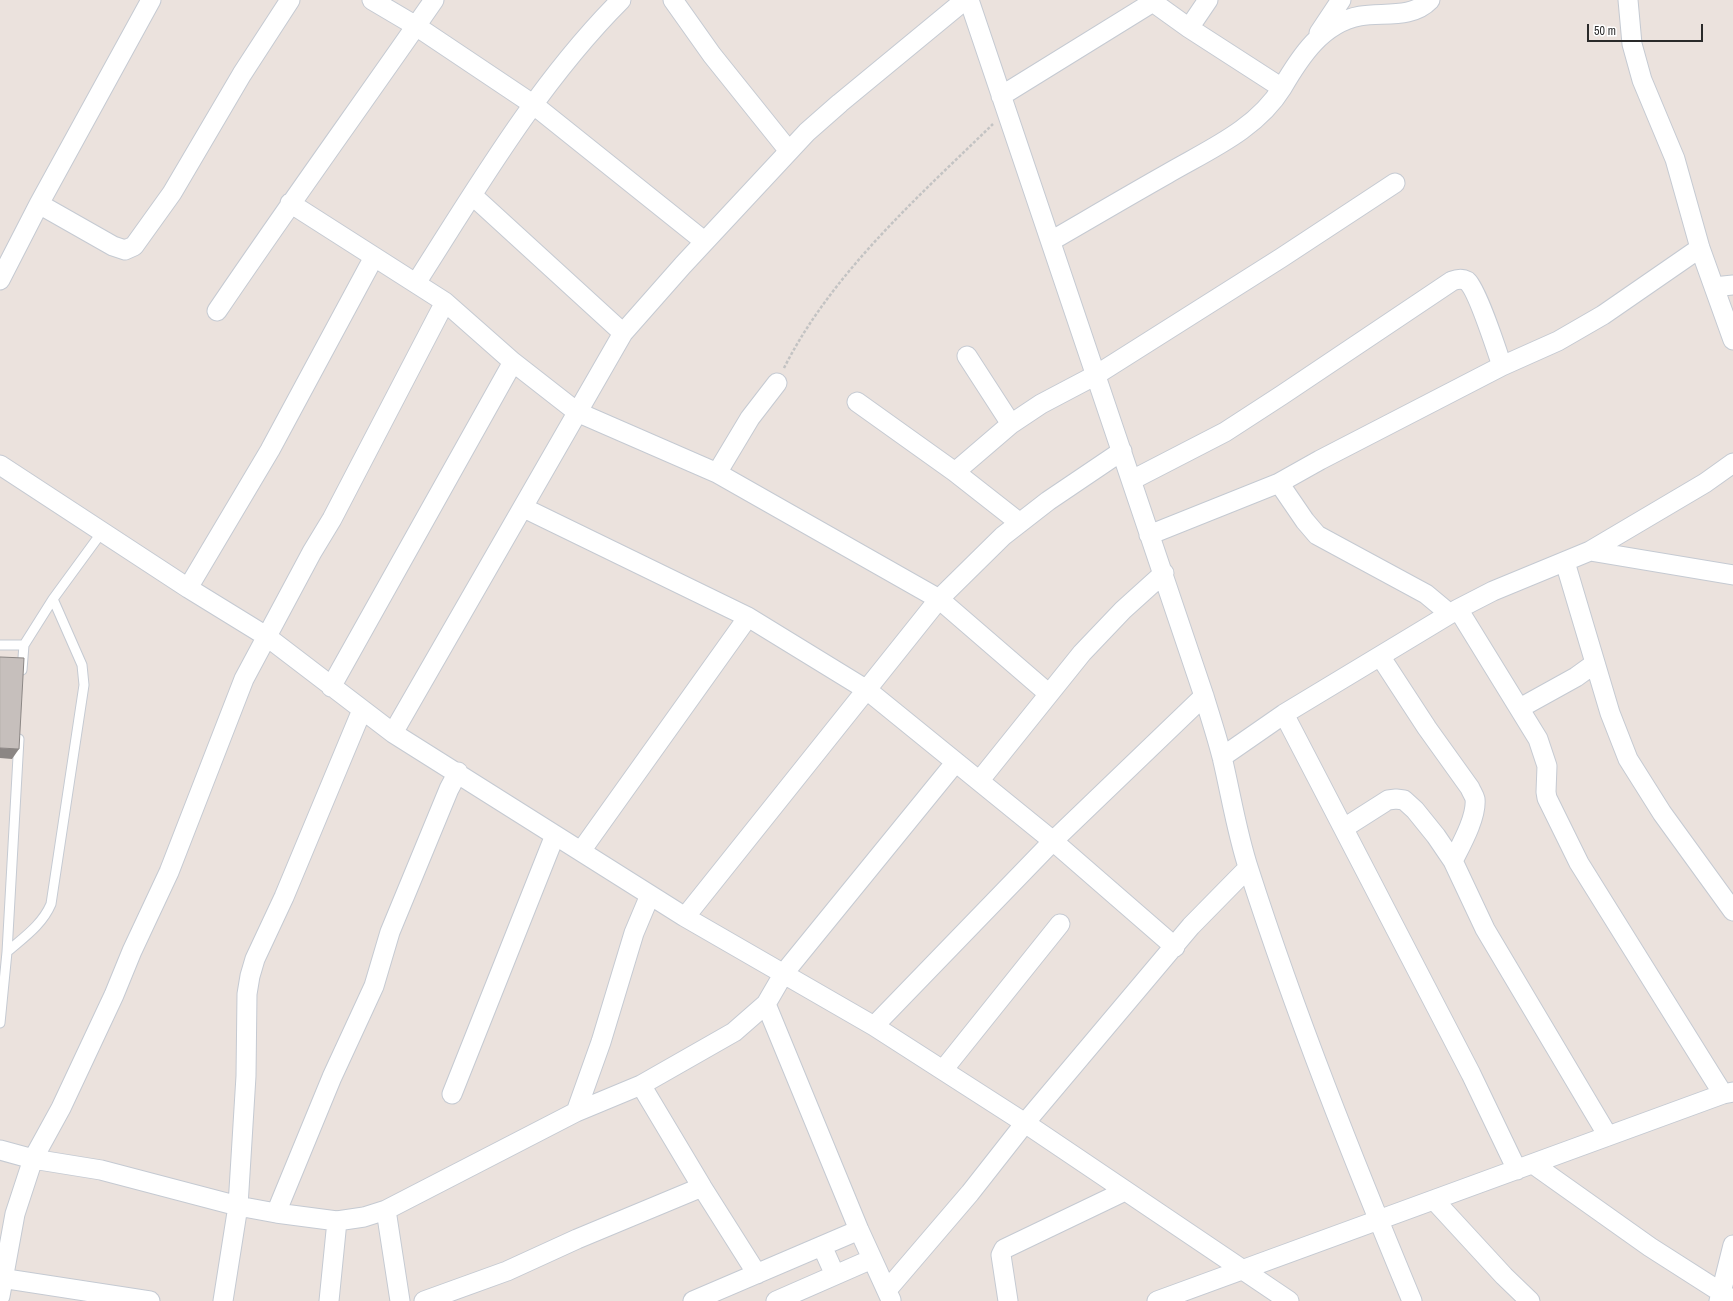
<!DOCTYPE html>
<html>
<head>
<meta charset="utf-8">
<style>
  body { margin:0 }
  #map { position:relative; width:1733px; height:1301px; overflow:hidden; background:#ebe2dd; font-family:"Archivo Narrow",sans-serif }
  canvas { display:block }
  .scale { position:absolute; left:1587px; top:24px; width:116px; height:18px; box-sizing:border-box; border:2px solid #2a2a2a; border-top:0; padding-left:5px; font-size:12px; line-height:14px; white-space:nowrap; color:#2a2a2a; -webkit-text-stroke:3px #fff; paint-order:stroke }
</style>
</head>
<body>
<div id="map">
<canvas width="1733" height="1301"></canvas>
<div class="scale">50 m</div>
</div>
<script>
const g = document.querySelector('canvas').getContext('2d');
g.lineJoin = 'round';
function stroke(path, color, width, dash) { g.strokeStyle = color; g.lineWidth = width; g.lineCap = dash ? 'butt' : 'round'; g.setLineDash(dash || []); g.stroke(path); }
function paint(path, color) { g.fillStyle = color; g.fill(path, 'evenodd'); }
const service = new Path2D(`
  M0 645H24
  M22 670 24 645 53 599 102 532
  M7 952C24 937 42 925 51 904L84 685 82 665 53 599
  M0 1023 7 952 19 739`);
const minor = new Path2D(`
  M372 0 416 26 534 105 704 241
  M673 0 712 55 789 151
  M969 0 1204 696C1210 716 1217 737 1222 757 1231 795 1237 834 1249 870 1296 1016 1353 1159 1412 1301
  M1150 0 1189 28 1282 88C1300 57 1322 23 1360 16 1383 12 1412 19 1430 0
  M1628 0 1632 44 1642 80 1675 159 1700 248 1733 340
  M1189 28 1208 0
  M1319 33 1341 0
  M1001 96 1153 2
  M472 195 623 333
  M290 203 445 302 513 362 577 412 717 473 939 599 1049 694
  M39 204 113 246 125 250 134 246 172 193 242 74 290 0
  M1051 241C1089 219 1128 196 1167 174 1208 150 1256 130 1282 88
  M0 280 39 204 151 0
  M416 283C478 186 539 82 621 0
  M1714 287 1733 285
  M217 311C288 206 362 104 434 0
  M967 356 1011 424
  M857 402 955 472 1020 523
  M0 465 188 588 266 636 393 733 685 917 874 1026 1025 1123 1289 1301
  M955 472 1011 424 1041 404 1096 375 1281 258 1395 183
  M717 473 750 418 777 383
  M1132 480 1225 432 1282 395 1452 281C1457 279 1462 278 1467 281 1477 289 1497 351 1502 366
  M1279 483 1305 521 1317 535 1426 594 1450 614
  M524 508 748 617 867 690 1053 841 1175 947
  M1149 535 1279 483 1320 460 1502 366 1558 341 1603 315 1700 248
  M1590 551 1733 575
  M1565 562 1610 713 1628 759 1662 813 1733 911
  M188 588 270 450 374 257
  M1458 609 1538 739 1547 766 1546 792 1547 798 1579 863 1723 1094
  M1380 656 1427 728 1470 788C1471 791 1474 795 1475 799 1477 817 1461 845 1453 861
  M331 687 513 362
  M1520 708 1576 677 1594 664
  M1284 714 1471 1074 1517 1170
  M393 733 623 333 683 265 807 132 840 103 965 0
  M1222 757 1284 714 1458 609 1493 591 1590 551 1705 483 1733 463
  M980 780 1082 653 1123 610 1164 573
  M1344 828 1388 800 1396 799 1404 800 1415 810 1436 836 1453 861 1485 929 1608 1136
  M581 851 748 617
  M685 917 939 599 1003 536 1048 501 1122 451
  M766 1004 859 1230 891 1300
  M874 1026 1053 841 1204 696
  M943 1070 1060 924
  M641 1085 702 1187 757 1274
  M452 1094 555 835
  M576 1112 601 1042 634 933 650 895
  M0 1150 33 1159 101 1170 238 1206 276 1213 337 1221 364 1217 386 1210
  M1533 1164 1650 1247 1733 1300
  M1434 1200 1504 1276 1530 1301
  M276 1213 332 1077 374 986 390 932 449 789 458 772
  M822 1246 835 1275
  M0 1278 150 1301
  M887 1290 970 1193 1025 1123 1191 926 1248 868
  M0 1296 15 1214 33 1159 61 1108 114 995 132 951 169 872 244 679 312 552 332 519 445 302
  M223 1301 238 1206 246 1076 247 994 250 976 255 959 284 897 362 710
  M329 1301 337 1221
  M400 1301 386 1210 576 1112 641 1085 734 1032 766 1004 784 973 955 763
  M424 1301 507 1271 577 1239 702 1187
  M693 1301 859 1230
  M776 1301 872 1259
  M1008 1301 1001 1255 1004 1249 1125 1191
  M1157 1301 1723 1094 1733 1092
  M1719 1301 1733 1245`);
stroke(service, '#c5cad2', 11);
stroke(minor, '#c5cad2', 21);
stroke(new Path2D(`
  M784 368C832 273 918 197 993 124`), '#c3c3c3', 2.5, [3, 2]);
stroke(service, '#fff', 9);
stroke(minor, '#fff', 19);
paint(new Path2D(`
  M0 748 19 749 12 759 0 758Z`), '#8b8684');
const building = new Path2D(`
  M0 657 24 658 19 749 0 748Z`);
paint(building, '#c6bfbc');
stroke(building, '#8b8684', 1);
</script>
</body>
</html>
